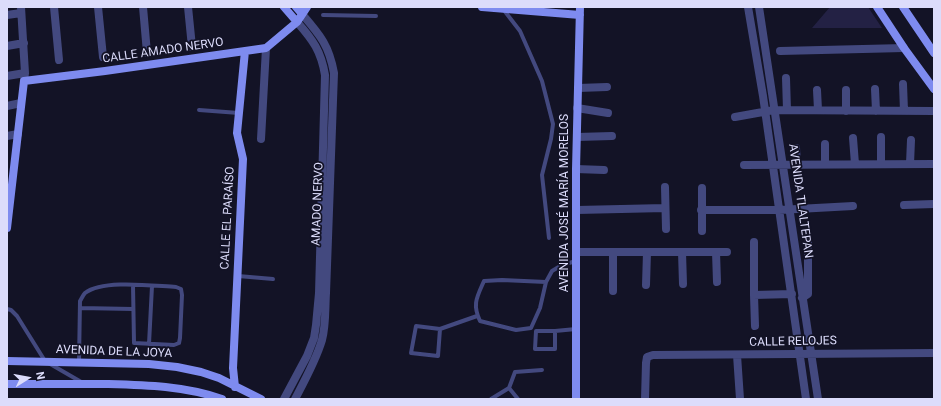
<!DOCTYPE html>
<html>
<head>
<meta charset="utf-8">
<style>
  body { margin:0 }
  #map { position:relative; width:941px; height:406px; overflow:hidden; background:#131326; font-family:Roboto,sans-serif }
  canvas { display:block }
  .frame { position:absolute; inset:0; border:8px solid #dcdcfb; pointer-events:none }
  .north { position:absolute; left:8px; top:358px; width:40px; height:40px; -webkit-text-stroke:3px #131326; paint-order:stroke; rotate:79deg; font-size:11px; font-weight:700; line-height:16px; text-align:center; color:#dcdcfb }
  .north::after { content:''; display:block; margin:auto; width:14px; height:18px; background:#dcdcfb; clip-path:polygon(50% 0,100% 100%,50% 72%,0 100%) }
</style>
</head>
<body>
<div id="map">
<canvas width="941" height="406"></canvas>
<div class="frame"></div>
<div class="north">N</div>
</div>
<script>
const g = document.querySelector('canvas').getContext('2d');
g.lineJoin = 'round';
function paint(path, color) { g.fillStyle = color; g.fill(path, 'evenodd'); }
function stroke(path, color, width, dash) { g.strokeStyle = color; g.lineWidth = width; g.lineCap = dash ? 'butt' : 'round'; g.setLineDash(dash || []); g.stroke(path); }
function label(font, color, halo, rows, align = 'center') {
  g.font = font + ' Roboto,sans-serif'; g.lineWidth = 3.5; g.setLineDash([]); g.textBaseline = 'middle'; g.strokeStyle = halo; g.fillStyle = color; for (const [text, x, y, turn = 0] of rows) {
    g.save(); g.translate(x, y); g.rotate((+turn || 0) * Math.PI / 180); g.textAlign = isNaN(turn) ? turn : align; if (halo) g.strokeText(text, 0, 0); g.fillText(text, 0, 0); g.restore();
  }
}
paint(new Path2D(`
  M830 7H868L882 28H812Z`), '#232144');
stroke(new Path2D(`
  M503 9 520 31 542 81 553 124 551 139 542 175 549 238
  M323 15 376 16
  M199 110 239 113
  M238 276 273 279
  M546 282 502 280 484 281C477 297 472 304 480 321L516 330 531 328 540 308 546 282 552 271 562 265 576 261
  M80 308 133 309
  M7 309 11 310 17 316 45 361 83 383
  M440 329 416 326 411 353 438 356 440 329 477 316
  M555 331V349H535L536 331H555L576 329
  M149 344 152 286
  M79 362 80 301C82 298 83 295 85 293 103 279 154 286 176 287L181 289 182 295 180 338 179 343 174 345 134 343 133 285
  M509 388 515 372 542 370
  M491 399 509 388 518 399`), '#43497f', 4);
stroke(new Path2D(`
  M21 7 25 73 24 81
  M54 7 59 60
  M98 7 103 57
  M143 7 147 53
  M188 7 192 47
  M748 7 763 96 806 399
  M759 7 818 399
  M7 15 21 13
  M7 46 24 43
  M780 51 904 48
  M7 76 25 73
  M786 78 787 110
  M903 84 904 111
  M578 88 607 87
  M875 89 876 111
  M817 90 818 110
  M846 90V111
  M7 106 21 103
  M577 108 608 113
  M735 117 774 110 934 111
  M7 136 18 134
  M577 137 612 136
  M881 137V164
  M853 138 855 164
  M261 139 266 48
  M825 144V164
  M796 148 797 164
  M910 164 911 140
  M744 165 934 164
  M576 169 604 170
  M665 187 666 229
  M904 205 934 204
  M577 210 665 208
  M701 210H779L853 206
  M702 231V188
  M577 252H727
  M613 252V291
  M682 252 683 284
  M716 252 717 282
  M646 285 647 252
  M754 295V242
  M802 298 808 294V242
  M755 326 754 295 792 294
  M737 355 740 399
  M284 399 307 356 314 338 316 325 319 293 325 75C321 51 313 40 297 22
  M295 399C305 380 316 360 322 340 326 325 325 309 326 293L334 73C329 45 320 35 302 14
  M645 399 646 363 647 357 653 355 934 353`), '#43497f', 8);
stroke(new Path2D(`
  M284 7 297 22
  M296 7 302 14
  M482 7 580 15
  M877 7 904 48 934 89
  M903 7 934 53
  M7 228 24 81 105 71 266 48 297 22 307 7
  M7 361 149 364 177 367 201 372 219 378 261 399
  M7 384C41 384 74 384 108 384 146 385 185 386 222 399
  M235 387 233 368 243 159 237 133 245 51
  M576 399V169L580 7`), '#7e8bef', 8);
label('12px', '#dcdcfb', '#131326', [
  ["CALLE AMADO NERVO",163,51,-8],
  ["AVENIDA TLALTEPAN",800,201,82],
  ["AVENIDA JOSÉ MARÍA MORELOS",565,203,-90],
  ["AMADO NERVO",318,204,-88],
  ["CALLE EL PARAÍSO",228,218,-87],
  ["CALLE RELOJES",793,342,-1],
  ["AVENIDA DE LA JOYA",114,352,2]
]);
</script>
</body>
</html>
